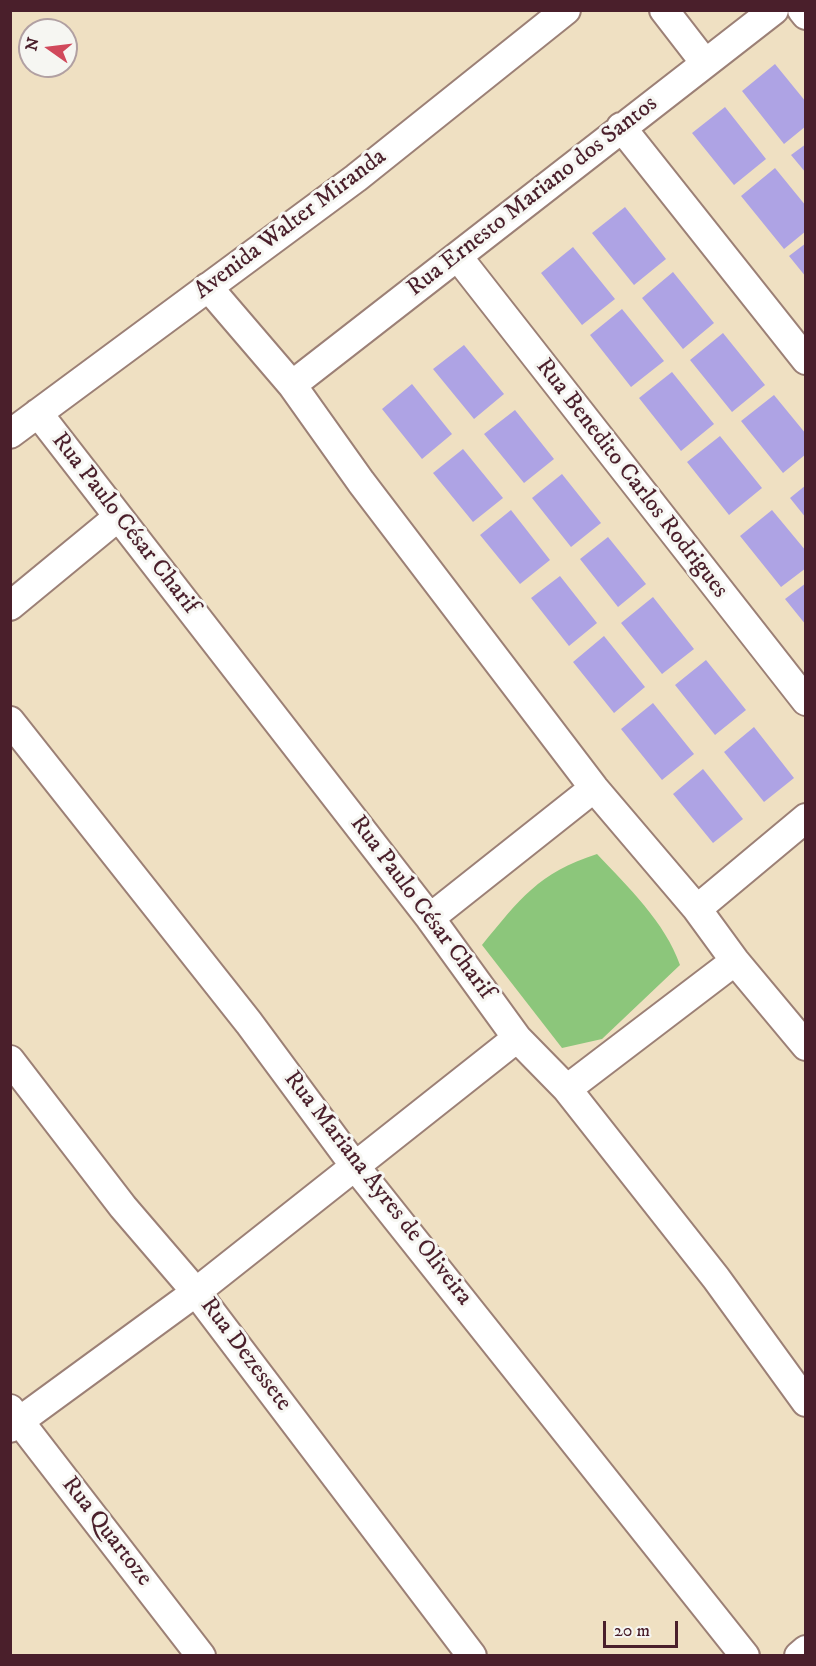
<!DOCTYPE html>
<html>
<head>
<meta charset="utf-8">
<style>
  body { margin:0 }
  #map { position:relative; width:816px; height:1666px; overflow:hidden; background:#efe0c2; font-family:"IM FELL DW Pica",serif }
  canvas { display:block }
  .frame { position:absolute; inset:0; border:12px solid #4a1f2b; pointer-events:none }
  .north { position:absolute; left:18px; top:18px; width:60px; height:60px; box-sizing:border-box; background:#f6f6f2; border:2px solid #b1a0a2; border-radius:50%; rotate:284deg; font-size:16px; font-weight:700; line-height:24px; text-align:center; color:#4a1f2b }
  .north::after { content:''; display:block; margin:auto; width:21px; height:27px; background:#d1495b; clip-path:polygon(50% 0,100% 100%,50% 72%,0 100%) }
  .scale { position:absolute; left:603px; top:1621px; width:75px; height:27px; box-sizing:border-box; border:3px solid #4a1f2b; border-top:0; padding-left:8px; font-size:18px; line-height:21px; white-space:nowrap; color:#4a1f2b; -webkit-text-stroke:4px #f6f6f2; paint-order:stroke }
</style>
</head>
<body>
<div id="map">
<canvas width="816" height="1666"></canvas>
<div class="frame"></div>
<div class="north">N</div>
<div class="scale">20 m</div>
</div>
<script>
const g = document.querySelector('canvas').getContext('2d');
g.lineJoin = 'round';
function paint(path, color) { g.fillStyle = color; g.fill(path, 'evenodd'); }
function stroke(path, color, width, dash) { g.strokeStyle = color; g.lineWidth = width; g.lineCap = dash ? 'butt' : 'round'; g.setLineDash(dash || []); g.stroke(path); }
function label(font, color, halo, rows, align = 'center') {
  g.font = font + ' "IM FELL DW Pica",serif'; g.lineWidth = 6; g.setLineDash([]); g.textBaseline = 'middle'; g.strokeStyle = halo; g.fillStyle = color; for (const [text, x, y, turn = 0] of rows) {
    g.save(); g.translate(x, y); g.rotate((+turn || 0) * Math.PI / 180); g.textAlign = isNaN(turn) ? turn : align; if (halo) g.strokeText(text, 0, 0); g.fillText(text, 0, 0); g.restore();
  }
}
paint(new Path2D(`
  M597 854C628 887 665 922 680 965L602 1039 562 1048 482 945C520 899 538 873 597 854Z`), '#8cc67b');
paint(new Path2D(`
  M775 64 806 102V126L784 144 742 91Z
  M725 107 766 159 734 185 692 133Z
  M806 144V173L791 155Z
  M775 168 806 206V231L784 249 741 196Z
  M625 207 666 259 634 285 592 233Z
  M806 243V277L789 256Z
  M573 247 615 299 582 325 541 273Z
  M673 272 714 323 683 349 642 298Z
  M622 309 664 361 631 387 590 335Z
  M723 333 765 385 732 412 690 360Z
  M464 345 504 394 474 419 433 369Z
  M672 372 714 424 681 451 639 398Z
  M412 384 452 434 422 459 382 409Z
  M774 395 806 434V454L783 473 741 421Z
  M515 410 554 459 524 483 484 434Z
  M720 436 762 488 729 515 687 462Z
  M463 449 503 498 473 522 433 473Z
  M562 474 601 523 571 547 532 498Z
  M806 485V518L790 498Z
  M511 510 550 560 520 584 480 535Z
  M772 510 806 551V568L781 587 740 536Z
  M608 537 646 584 618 607 580 559Z
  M560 576 597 623 569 646 531 598Z
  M806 583V625L785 599Z
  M653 597 694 649 662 674 621 623Z
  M604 636 645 687 614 713 573 662Z
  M706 660 746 710 715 735 675 685Z
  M653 703 694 754 662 780 621 729Z
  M754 727 794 778 764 802 724 752Z
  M703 769 743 819 713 843 673 794Z`), '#aea3e4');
const minor = new Path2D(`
  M664 10 705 63
  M802 10 806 15
  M621 127 806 360
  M458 257 806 701
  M208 287 292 385 361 482 594 788 697 909 735 961 806 1046
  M292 385 774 10
  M38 413 430 918 517 1038 567 1089 716 1278 806 1402
  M10 434 356 178 566 10
  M10 606 118 517
  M10 721 249 1023 354 1165 745 1656
  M697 909 806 818
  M430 918 594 788
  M10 1060 123 1207 196 1292 472 1656
  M567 1089 735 961
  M10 1409 201 1656
  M10 1428 196 1292 517 1038
  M799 1656 806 1650`);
stroke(minor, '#9c8076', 32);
stroke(minor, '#fff', 28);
label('24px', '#4a1f2b', '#f6f6f2', [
  ["Rua Ernesto Mariano dos Santos",533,197,-38],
  ["Avenida Walter Miranda",291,225,-37],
  ["Rua Benedito Carlos Rodrigues",631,479,52],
  ["Rua Paulo César Charif",124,524,52],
  ["Rua Paulo César Charif",421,908,53],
  ["Rua Mariana Ayres de Oliveira",377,1189,52],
  ["Rua Dezessete",245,1355,53],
  ["Rua Quartoze",106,1532,52]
]);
</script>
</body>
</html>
